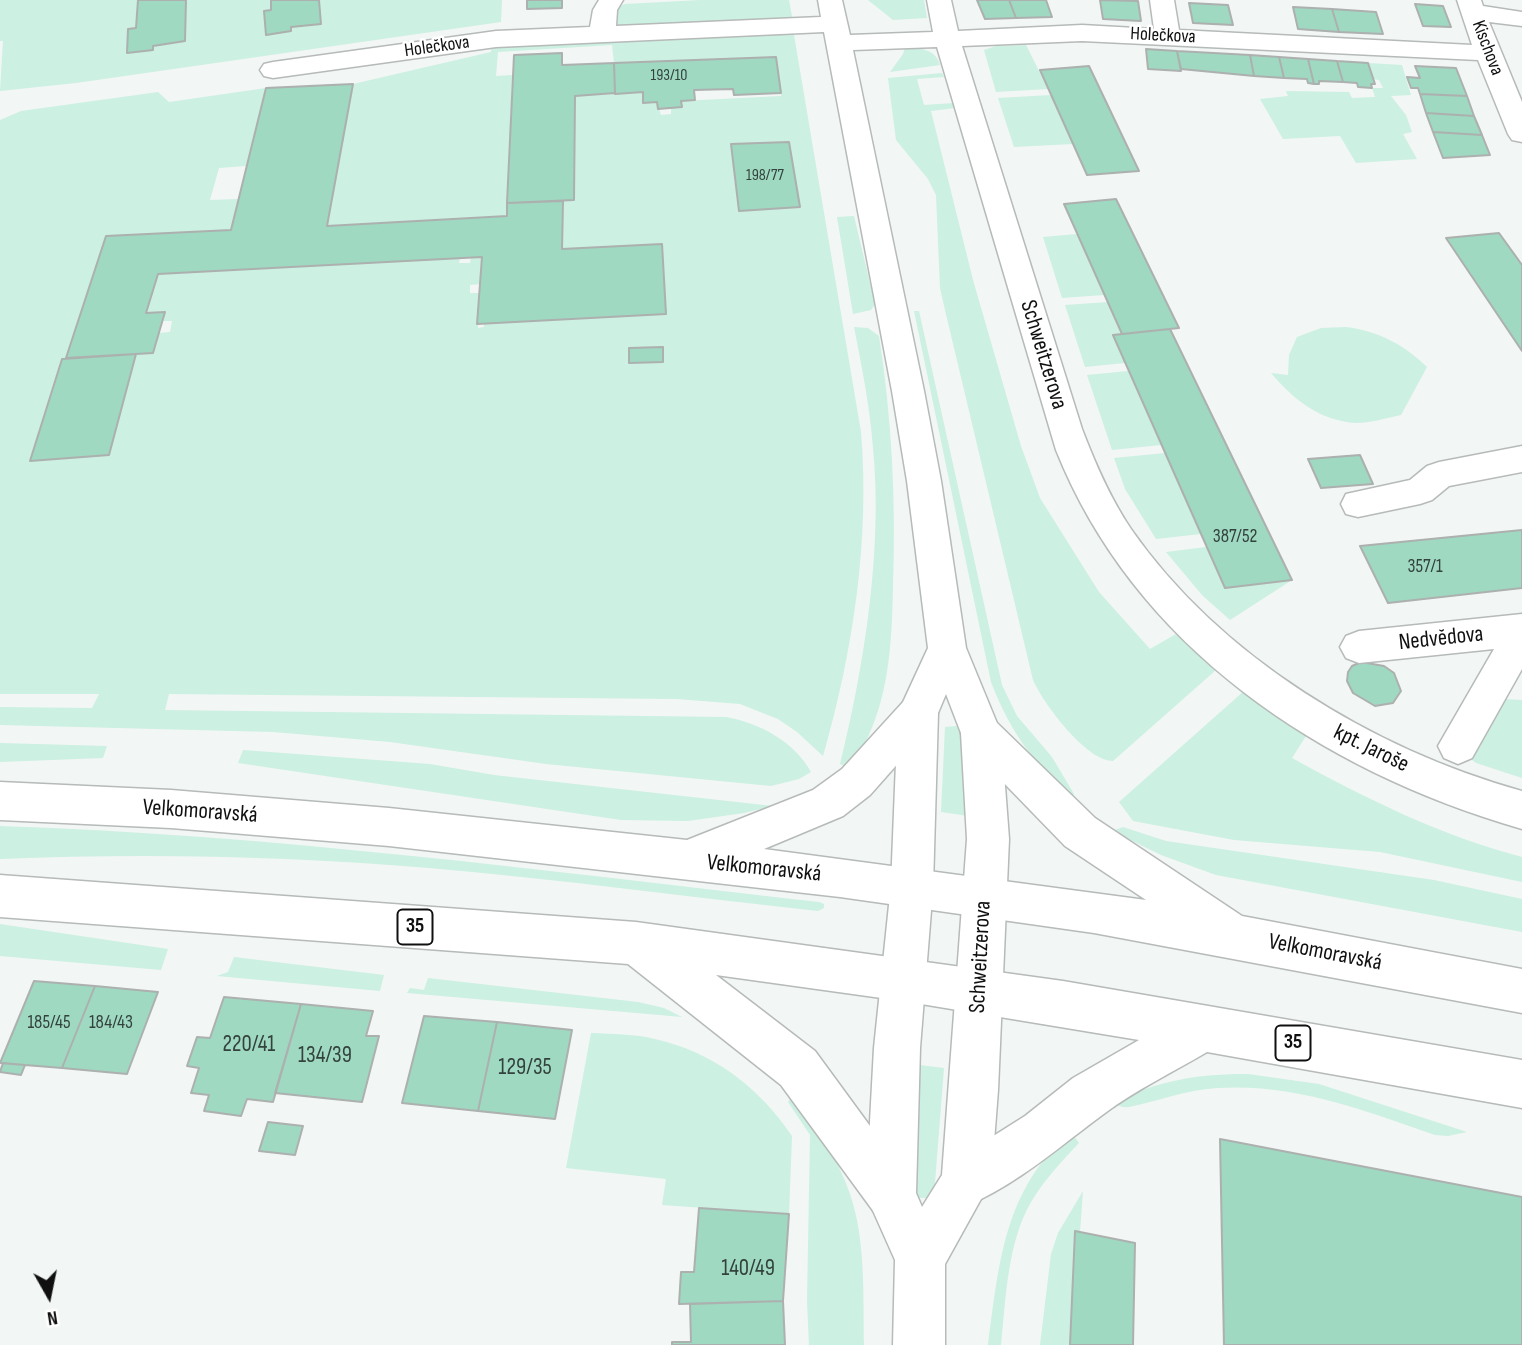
<!DOCTYPE html>
<html>
<head>
<meta charset="utf-8">
<style>
  body { margin:0 }
  #map { position:relative; width:1522px; height:1345px; overflow:hidden; background:#f2f6f5; font-family:"Sofia Sans Condensed",sans-serif }
  canvas { display:block }
  .north { position:absolute; left:14px; top:1261px; width:70px; height:70px; -webkit-text-stroke:5px #fff; paint-order:stroke; rotate:171deg; font-size:19px; font-weight:700; line-height:28px; text-align:center; color:#0f100f }
  .north::after { content:''; display:block; margin:auto; width:24px; height:32px; background:#0f100f; clip-path:polygon(50% 0,100% 100%,50% 72%,0 100%) }
</style>
</head>
<body>
<div id="map">
<canvas width="1522" height="1345"></canvas>
<div class="north">N</div>
</div>
<script>
const g = document.querySelector('canvas').getContext('2d');
g.lineJoin = 'round';
function paint(path, color) { g.fillStyle = color; g.fill(path, 'evenodd'); }
function stroke(path, color, width, dash) { g.strokeStyle = color; g.lineWidth = width; g.lineCap = dash ? 'butt' : 'round'; g.setLineDash(dash || []); g.stroke(path); }
function label(font, color, halo, rows, align = 'center') {
  g.font = font + ' "Sofia Sans Condensed",sans-serif'; g.lineWidth = 5; g.setLineDash([]); g.textBaseline = 'middle'; g.strokeStyle = halo; g.fillStyle = color; for (const [text, x, y, turn = 0] of rows) {
    g.save(); g.translate(x, y); g.rotate((+turn || 0) * Math.PI / 180); g.textAlign = isNaN(turn) ? turn : align; if (halo) g.strokeText(text, 0, 0); g.fillText(text, 0, 0); g.restore();
  }
}
paint(new Path2D(`
  M0 0H502L501 22 76 83 0 91 3 41H0Z
  M700 0H789L793 22 621 28 615 21 618 7 625 4Z
  M868 0H924L927 18 893 20Z
  M793 29 861 432C870 540 853 652 823 756L797 732 778 719 740 704 677 699 169 694 165 710 726 717C759 723 794 741 811 772L799 779 771 786 546 764 390 742 273 732 0 725V707L92 708 99 694H0V120L21 111 158 92 169 102 266 88 246 166 219 168 210 200 238 199 231 230 106 237 66 358 61 359 30 460 108 455 136 354 153 353 158 333 170 332 172 321H161L164 312 146 313 158 274 460 257 459 263H470L471 257H482L481 284 470 285V293H480L478 328 484 327V323L666 314 662 244 562 249 563 201 574 199 575 96 643 92 644 102H657L661 115 671 114V108L681 107V101L781 96 776 57 614 63 612 45 498 52 496 76 512 75 507 216 327 226 353 84 491 52V46ZM789 142 800 207 739 211 731 144Z
  M1026 45 1048 89 996 92 984 50 996 46Z
  M905 47C920 48 936 49 940 65L890 72 903 54Z
  M1368 63 1402 65 1411 95 1391 96 1406 115 1412 132 1403 134 1417 159 1356 163 1340 136 1283 139 1260 99 1288 96 1286 91 1349 92 1352 98 1375 97 1372 88H1383L1379 80 1373 79Z
  M942 73 944 77 917 79 924 105 954 103 955 108 931 111 973 280 1021 446 1040 498 1099 592 1150 649 1176 634 1216 670 1113 761C1086 761 1043 703 1033 680L945 310 940 288 936 195 928 179 896 140 888 78Z
  M1051 95 1073 144 1014 147 998 98Z
  M854 216 875 304 871 310 853 314 837 217Z
  M1077 234 1104 295 1062 298 1043 237Z
  M1108 302 1122 334 1113 336 1125 363 1085 367 1065 305Z
  M914 311H919L1002 685 1017 716 1052 757 1074 794 1070 798C1032 759 1011 734 991 682Z
  M854 327 868 328 879 336C892 419 896 502 893 585 892 636 890 690 868 737 863 748 855 757 847 767L840 764C864 667 883 549 873 448 870 407 862 368 854 327Z
  M1346 327C1378 331 1403 344 1427 367L1401 415C1387 418 1370 423 1356 423 1320 421 1293 399 1271 373L1288 375 1289 355 1297 337 1321 328Z
  M1128 371 1161 445 1112 450 1087 375Z
  M1165 453 1201 534 1156 539 1125 489 1114 458Z
  M1206 547 1225 588 1292 580 1230 620 1202 595 1166 552Z
  M1244 691 1306 736 1292 758C1365 798 1441 836 1522 857V882L1380 852 1234 840 1133 821 1119 802Z
  M1503 699 1522 700V778L1476 763 1471 759 1470 754Z
  M956 726 960 730 968 816 941 812 945 727Z
  M0 743 107 746 103 758 0 762Z
  M243 750 430 764 494 775 773 806 744 813 688 821 621 820 238 763Z
  M0 826C274 835 546 871 819 902L824 904V908L818 911C688 897 559 879 429 868 287 856 142 853 0 859Z
  M1123 827 1166 841 1434 880 1522 899V932L1216 875 1161 855 1112 831Z
  M0 924 168 949 161 970 0 956Z
  M234 957 384 975 380 991 217 976 228 972Z
  M428 978 638 1002 664 1008 682 1017 407 993 410 988 424 990Z
  M591 1033C612 1034 635 1034 655 1039 713 1052 759 1087 792 1136L789 1214 662 1205 666 1179 566 1168Z
  M920 1065 944 1068 934 1195 932 1198H920L916 1193Z
  M1248 1074 1319 1084 1467 1132 1448 1136 1435 1135C1364 1110 1294 1083 1217 1088 1185 1090 1159 1101 1129 1107 1123 1108 1119 1106 1114 1103 1157 1080 1199 1074 1248 1074Z
  M793 1095C815 1125 838 1158 850 1194 866 1241 863 1296 864 1345H809L807 1302 810 1135 788 1102Z
  M1071 1132 1079 1143C1062 1161 1044 1180 1031 1202 1007 1244 1006 1298 1001 1345H988C999 1263 1004 1189 1071 1132Z
  M1083 1191 1080 1232H1075L1070 1345H1040L1051 1254 1058 1233Z`), '#ccf0e1');
const building = new Path2D(`
  M138 0H186L185 41 153 46V50L127 53 128 29 136 28Z
  M271 0H319L321 24 291 27V31L266 35 264 11 271 10Z
  M527 0H562V8L527 9Z
  M977 0H1009L1016 18 985 19Z
  M1009 0H1046L1052 17 1016 18Z
  M1100 0 1138 1 1141 21 1103 19Z
  M1189 3 1228 5 1233 25 1193 23Z
  M1415 4 1443 6 1451 27 1423 26Z
  M1293 7 1332 9 1339 32 1298 29Z
  M1332 9 1376 12 1383 34 1339 32Z
  M1146 49 1177 51 1181 71 1148 69Z
  M1177 51 1250 55 1254 76 1181 69Z
  M562 53V65L614 63 615 93 575 96 574 200 507 203 514 55Z
  M1250 55 1279 57 1284 78 1254 76Z
  M776 57 781 93 734 95 733 89 694 90 695 100 681 101 682 107 658 109 657 102 643 103V92L615 94 614 63Z
  M1279 57 1308 59 1314 84 1308 83 1307 79 1284 78Z
  M1308 59 1337 61 1343 82 1319 81V84H1314Z
  M1337 61 1368 63 1375 84H1371L1372 88 1358 87 1357 83 1343 82Z
  M1089 66 1139 171 1087 175 1040 70Z
  M1415 66 1456 68 1467 96 1420 94 1418 88H1411L1407 77 1420 78Z
  M353 84 327 226 507 216V203L563 201 562 249 662 244 666 314 477 324 482 257 158 274 146 313 165 312 153 353 66 358 106 236 231 230 266 88Z
  M1420 94 1467 96 1474 116 1426 113Z
  M1426 113 1474 116 1482 135 1433 132Z
  M1433 132 1482 135 1490 155 1443 158Z
  M789 142 800 207 739 211 731 144Z
  M1116 199 1179 328 1122 334 1064 204Z
  M1499 233 1522 265V351L1446 238Z
  M1170 329 1292 580 1225 588 1113 335Z
  M663 347V362L629 363V348Z
  M136 354 109 455 30 461 62 359Z
  M1360 455 1373 484 1321 488 1308 459Z
  M1522 530V588L1388 603 1360 546Z
  M1361 662 1384 666 1394 673 1401 691 1393 703 1375 706 1353 693 1347 681 1348 672 1352 666Z
  M34 981 95 986 62 1068 0 1063Z
  M95 986 158 992 127 1074 62 1068Z
  M224 997 301 1004 273 1102 247 1099 241 1116 204 1111 209 1095 191 1093 199 1068 187 1066 197 1037 210 1038Z
  M301 1004 373 1011 366 1036H379L362 1102 275 1093Z
  M424 1016 497 1022 478 1111 402 1103Z
  M497 1022 572 1030 555 1119 478 1111Z
  M3 1063 25 1065 21 1075 0 1072Z
  M268 1122 303 1126 295 1155 259 1151Z
  M1220 1139 1522 1197V1345H1224Z
  M699 1208 789 1214 783 1301 679 1304 681 1272H694Z
  M1075 1231 1135 1243 1133 1345H1070Z
  M783 1301 785 1345H672V1342H691L690 1304Z`);
paint(building, '#9fd9c2');
stroke(building, '#acb0ae', 2);
const minor = new Path2D(`
  M599 0H623L617 10 616 26 821 17 818 0H842L850 35 933 32 927 0H951L958 31 1082 25 1154 29 1150 0H1174L1179 30 1472 45 1457 0H1481L1483 6 1522 12V26L1489 22 1522 102V142L1512 140 1508 134 1478 60 1082 41 962 46 1082 429C1095 463 1110 498 1131 529 1220 657 1374 750 1522 791V829C1322 771 1135 648 1056 450L937 47 853 50 924 391 941 481 966 648 1001 733 1009 839 998 1090 991 1181 945 1264V1345H893L895 1260 866 1195 874 1048 891 886 898 713 928 648 907 481 892 391 824 32 496 47 273 78 264 76 260 70 264 64 273 62 496 31 590 27 593 10ZM946 694 961 733 967 839 942 1175 922 1207 916 1193 920 1048 933 886 938 713Z
  M1522 446V472L1449 486 1432 500 1420 504 1358 517 1346 514 1341 504 1346 494 1410 480 1427 466 1439 462Z
  M1522 614V669L1472 758 1458 764 1444 758 1438 746 1494 649 1359 663 1346 658 1340 647 1346 636 1359 631Z`);
const major = new Path2D(`
  M918 696 932 701 938 713 932 725 870 795 843 816 764 849 1146 900 1065 846 967 745 961 733 967 721 981 716 995 721 1095 818 1242 916 1522 969V1013L1094 933 840 897 389 846 171 828 0 820V782L171 790 389 808 687 840 813 790 842 769 904 701Z
  M0 875 636 922 1063 981 1522 1060V1108L1207 1052C1173 1072 1136 1090 1105 1113 1060 1146 1018 1184 966 1206L949 1198 941 1181 949 1164 1025 1116 1073 1078 1139 1040 903 1001 716 975 815 1051 908 1178 916 1195 908 1212 891 1220 874 1212 781 1085 628 964 0 917Z`);
stroke(minor, '#b6bab8', 3);
stroke(major, '#b6bab8', 3);
paint(minor, '#fff');
paint(major, '#fff');
label('16px', '#33423c', null, [
  ["193/10",669,76],
  ["198/77",765,176]
]);
label('19px', '#0f100f', '#fff', [
  ["Holečkova",1163,36,3],
  ["Holečkova",437,47,-8],
  ["Kischova",1487,48,69]
]);
label('19px', '#33423c', null, [
  ["387/52",1235,537],
  ["357/1",1425,567],
  ["185/45",49,1023],
  ["184/43",111,1023]
]);
for (const [x, y, w] of [
  [415,927,35],
  [1293,1043,35]
]) { const box = new Path2D(); box.roundRect(x - w / 2, y - 17.5, w, 35, 5); g.fillStyle = '#fff'; g.fill(box); stroke(box, '#0f100f', 2); }
label('bold 21px', '#0f100f', null, [
  ["35",415,927],
  ["35",1293,1043]
]);
label('23px', '#0f100f', '#fff', [
  ["Schweitzerova",1043,355,73],
  ["Nedvědova",1441,639,-6],
  ["kpt. Jaroše",1371,749,26],
  ["Velkomoravská",200,812,4],
  ["Velkomoravská",764,869,6],
  ["Velkomoravská",1325,953,11],
  ["Schweitzerova",981,957,-87]
]);
label('23px', '#33423c', null, [
  ["220/41",249,1045],
  ["134/39",325,1056],
  ["129/35",525,1068],
  ["140/49",748,1269]
]);
</script>
</body>
</html>
